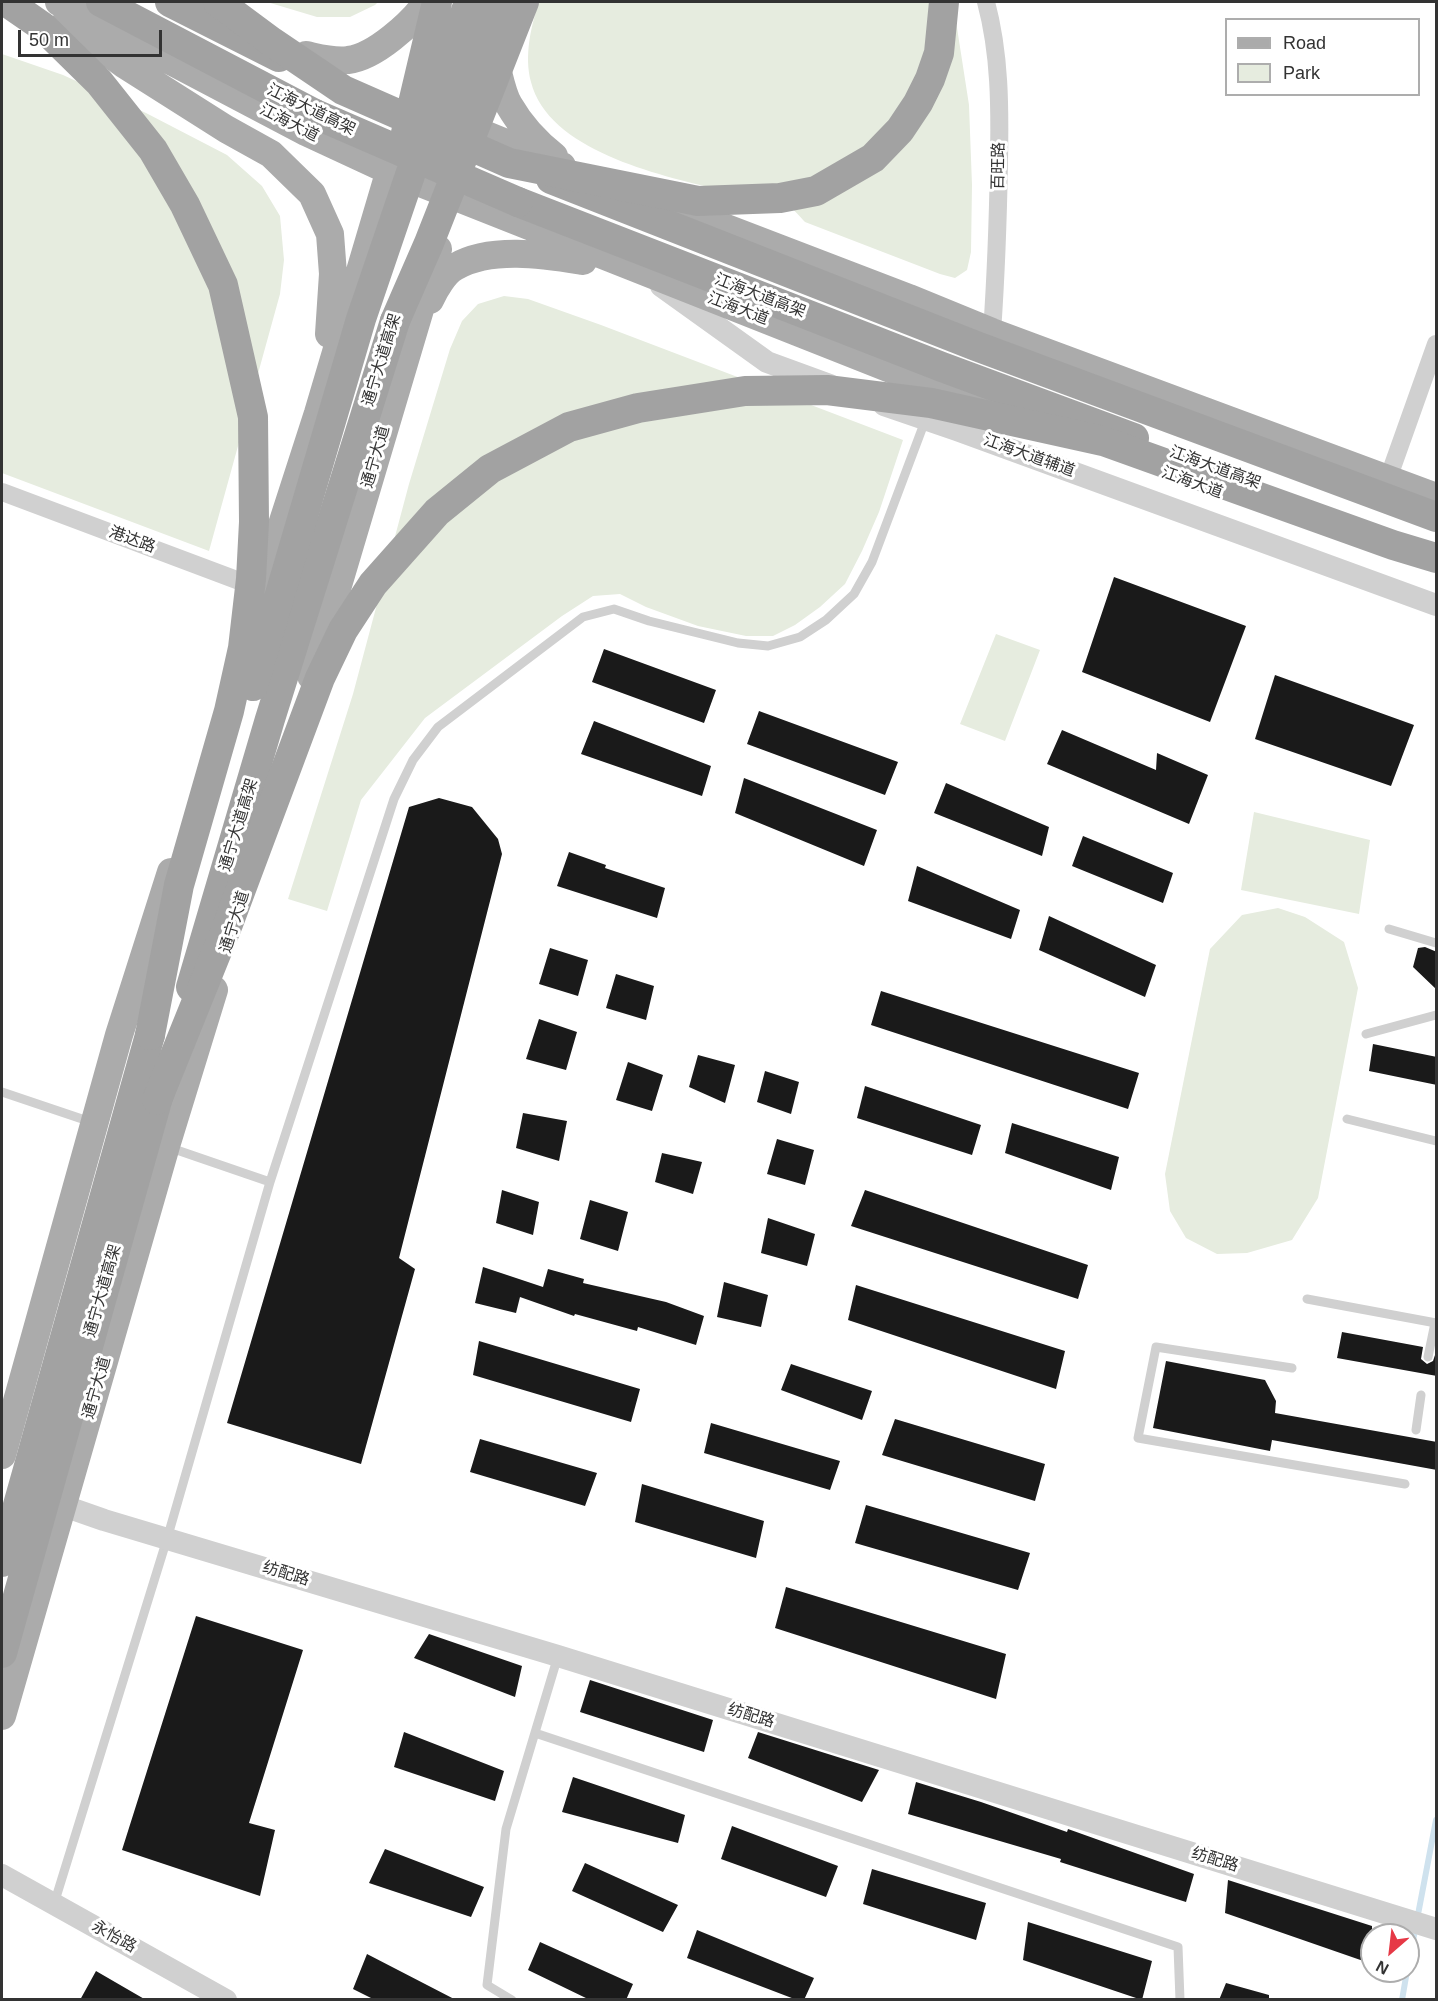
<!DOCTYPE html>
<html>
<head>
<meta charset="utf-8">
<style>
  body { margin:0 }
  #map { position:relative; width:1438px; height:2001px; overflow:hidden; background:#fff; font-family:Arial,sans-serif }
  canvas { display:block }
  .frame { position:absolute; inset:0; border:3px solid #333; pointer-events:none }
  .legend { position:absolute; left:1225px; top:18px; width:195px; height:78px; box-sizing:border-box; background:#fff; border:2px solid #adadad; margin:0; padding:8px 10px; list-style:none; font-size:18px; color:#333 }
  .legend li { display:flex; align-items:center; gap:12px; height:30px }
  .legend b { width:30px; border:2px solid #adadad }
  .north { position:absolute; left:1360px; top:1923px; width:60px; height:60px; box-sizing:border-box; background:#fff; border:2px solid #adadad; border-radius:50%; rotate:208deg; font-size:16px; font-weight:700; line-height:24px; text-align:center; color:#333 }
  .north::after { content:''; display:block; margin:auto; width:21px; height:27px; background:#e63946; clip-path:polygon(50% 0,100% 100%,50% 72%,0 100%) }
  .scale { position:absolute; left:18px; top:30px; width:144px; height:27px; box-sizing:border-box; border:3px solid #333; border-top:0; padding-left:8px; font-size:18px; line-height:21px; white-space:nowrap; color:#333; -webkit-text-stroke:4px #fff; paint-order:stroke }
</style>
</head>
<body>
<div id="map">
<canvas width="1438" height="2001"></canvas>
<div class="frame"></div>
<ul class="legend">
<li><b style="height:8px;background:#ababab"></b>Road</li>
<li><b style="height:16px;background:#e6ecdf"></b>Park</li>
</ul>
<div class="north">N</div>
<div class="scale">50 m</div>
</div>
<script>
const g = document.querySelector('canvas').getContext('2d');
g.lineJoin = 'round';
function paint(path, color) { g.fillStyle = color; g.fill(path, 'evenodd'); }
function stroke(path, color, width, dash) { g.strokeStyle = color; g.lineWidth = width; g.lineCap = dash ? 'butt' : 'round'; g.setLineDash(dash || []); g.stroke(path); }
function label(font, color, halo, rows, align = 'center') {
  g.font = font + ' Arial,"Noto Sans SC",sans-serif'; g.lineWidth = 6; g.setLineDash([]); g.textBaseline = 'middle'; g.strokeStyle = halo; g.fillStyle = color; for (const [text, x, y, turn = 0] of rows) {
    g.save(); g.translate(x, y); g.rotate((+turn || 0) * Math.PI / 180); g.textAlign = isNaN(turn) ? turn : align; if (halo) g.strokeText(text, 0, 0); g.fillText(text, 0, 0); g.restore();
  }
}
paint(new Path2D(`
  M267 2H378L375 5 350 17H317Z
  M539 2H953L969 105 972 185 971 252 967 270 955 278 940 274 805 222C800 217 794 209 788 206 782 203 773 202 766 201 750 197 733 193 717 189 658 175 548 150 531 82 524 56 531 26 539 2Z
  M2 54 63 75 146 113 227 155 262 186 280 216 284 260 280 294 209 551 2 473Z
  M504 296 528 299 601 325 903 440 879 512 862 551 845 584 820 607 795 625 773 636H746L698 626 646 607 620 594 593 596 562 616 425 718 361 800 327 911 288 899 353 694 409 484 450 349 462 321 478 304Z
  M996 634 1040 650 1005 741 960 724Z
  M1254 812 1370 840 1359 914 1241 890Z
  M1278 908 1305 917 1344 942 1358 988 1318 1198 1292 1240 1247 1253 1217 1254 1186 1238 1170 1211 1165 1174 1210 949 1242 915Z`), '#e6ecdf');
stroke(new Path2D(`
  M1408 1967 1436 1820
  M1402 2000 1407 1971`), '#cfe2ee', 6);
paint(new Path2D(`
  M1114 577 1246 626 1210 722 1082 672Z
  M604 649 716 690 704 723 592 682Z
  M1275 675 1414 725 1391 786 1255 739Z
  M759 711 898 762 885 795 747 744Z
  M594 721 711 766 702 796 581 754Z
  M1062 730 1156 770 1157 753 1208 775 1189 824 1047 764Z
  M744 778 877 830 864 866 735 813Z
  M946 783 1049 827 1042 856 934 813Z
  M439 798 472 807 498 839 502 854 399 1258 415 1269 361 1464 227 1423 409 807Z
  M1083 836 1173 873 1163 903 1072 866Z
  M569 852 606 865 605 868 665 888 657 918 557 886Z
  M917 866 1020 910 1011 939 908 901Z
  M1049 916 1156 965 1145 997 1039 950Z
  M1425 947 1437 952V990L1413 967 1418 948Z
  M550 948 588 960 578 996 539 984Z
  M616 974 654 986 646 1020 606 1008Z
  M881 991 1139 1073 1128 1109 871 1025Z
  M539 1019 577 1032 566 1070 526 1059Z
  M1373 1044 1437 1057V1085L1369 1071Z
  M698 1055 735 1065 725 1103 689 1087Z
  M628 1062 663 1075 652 1111 616 1100Z
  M765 1071 799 1082 791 1114 757 1102Z
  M865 1086 981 1125 972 1155 857 1118Z
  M523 1113 567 1121 559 1161 516 1148Z
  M1012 1123 1119 1157 1111 1190 1005 1153Z
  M777 1139 814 1150 805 1185 767 1174Z
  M662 1153 702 1162 693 1194 655 1182Z
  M502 1190 539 1202 533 1235 496 1223Z
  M865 1190 1088 1265 1078 1299 851 1226Z
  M590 1200 628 1212 618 1251 580 1239Z
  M768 1218 815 1234 807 1266 761 1253Z
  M483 1267 543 1287 548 1269 584 1279 583 1283 666 1302 704 1316 696 1345 638 1327 637 1331 575 1314 574 1316 520 1297 516 1313 475 1303Z
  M724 1282 768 1295 761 1327 717 1317Z
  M856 1285 1065 1351 1056 1389 848 1320Z
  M1342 1332 1423 1347 1421 1359 1427 1364 1433 1361 1437 1349V1376L1337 1358Z
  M479 1341 640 1389 631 1422 473 1375Z
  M1166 1361 1265 1380 1276 1401 1275 1413 1437 1442V1470L1272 1440 1270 1451 1153 1428Z
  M791 1364 872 1391 862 1420 781 1390Z
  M895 1419 1045 1464 1035 1501 882 1455Z
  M711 1423 840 1461 830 1490 704 1453Z
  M480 1439 597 1473 585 1506 470 1472Z
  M642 1484 764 1521 756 1558 635 1522Z
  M866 1505 1030 1553 1018 1590 855 1543Z
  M786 1587 1006 1654 996 1699 775 1628Z
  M196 1616 303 1650 249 1823 275 1830 260 1896 122 1850Z
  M429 1634 522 1666 515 1697 414 1658Z
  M590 1680 713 1720 704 1752 580 1712Z
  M404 1732 504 1771 495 1801 394 1767Z
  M758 1732 879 1770 862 1802 748 1758Z
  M573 1777 685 1815 678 1843 562 1812Z
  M916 1782 981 1802 1067 1832 1068 1829 1194 1874 1186 1902 1060 1862 1061 1859 908 1814Z
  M732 1826 838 1866 826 1897 721 1859Z
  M385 1849 484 1887 471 1917 369 1883Z
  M585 1863 678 1905 663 1932 572 1891Z
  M872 1869 986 1903 976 1940 863 1904Z
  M1228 1880 1372 1926V1964L1225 1913Z
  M1028 1922 1152 1961 1142 2000 1023 1960Z
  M697 1930 814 1978 804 2000H797L687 1958Z
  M540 1942 633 1984 626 2000H590L528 1970Z
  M367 1954 456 2000H375L353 1989Z
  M96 1971 146 2000H80Z
  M1226 1983 1269 1995V2000H1219Z`), '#1a1a1a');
stroke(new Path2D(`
  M1389 929 1436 943
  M1366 1034 1436 1015
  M2 1092 91 1122
  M1347 1119 1436 1141
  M168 1147 270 1182
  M1307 1299 1436 1323
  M1428 1357 1435 1323
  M1292 1368 1156 1347 1138 1438 1405 1484
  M1416 1430 1421 1395
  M535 1733 1178 1947 1180 2000
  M54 1904 167 1539 270 1182 394 799 413 760 438 727 583 617 614 609 649 621 738 643 768 646 800 637 826 620 854 594 872 562 925 421
  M512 2000 487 1985 506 1829 558 1656`), '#d0d0d0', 9);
stroke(new Path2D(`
  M986 2C1000 54 1000 108 999 161 998 218 996 275 992 332
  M1388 479 1436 344
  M2 492 258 588`), '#d0d0d0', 18);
stroke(new Path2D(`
  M661 286 767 362 830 385
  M884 405 957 430 1436 605
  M64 1506 104 1520 558 1656 1436 1929
  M2 1875 226 2000`), '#d0d0d0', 22);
stroke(new Path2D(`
  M59 2 306 132 390 171 979 404
  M66 21 125 65 226 129 271 154 312 194 330 234 333 274 329 334
  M306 55C320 58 334 62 348 60 375 57 412 23 427 2
  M497 68C500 80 503 95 509 105 520 124 537 143 554 156
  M452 121 562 166
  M656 201 909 298 992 332 1436 497
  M430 300C435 289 445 272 455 267 491 246 545 255 583 261
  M254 611 318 413 395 153
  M311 676 438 249
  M2 1455 119 1035 171 872
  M2 1716 166 1146 214 990`), '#ababab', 28);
stroke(new Path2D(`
  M101 2 315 114
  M170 2 279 57
  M551 179 976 346 1436 517
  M518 202 942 367 1134 438
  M191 987 270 719 395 321
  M2 1562 150 1035
  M2 1653 164 1076`), '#a2a2a2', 30);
stroke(new Path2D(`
  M7 2 43 27 99 82 153 150 185 205 223 285 253 417 254 522 251 579 243 648 229 711 179 885 150 1035
  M218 2 272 42 343 90 509 163 698 201 780 198 816 191 873 158 900 130 918 103 930 79 939 53 944 2
  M315 114 518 202
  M406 133 437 2
  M446 148 495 2
  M395 321 429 243 524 2
  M253 686 361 319 469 2
  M157 1100 228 924 320 678 343 630 373 584 437 512 490 469 569 427 638 408 745 391 827 390 931 403 1103 441 1393 545 1436 558`), '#a2a2a2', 30);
label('16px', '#333', '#fff', [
  ["江海大道高架",311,110,26],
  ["江海大道",289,123,27],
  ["百旺路",999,166,-89],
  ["江海大道高架",760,296,21],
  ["江海大道",738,309,21],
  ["通宁大道高架",382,360,-73],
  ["江海大道辅道",1029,456,20],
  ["通宁大道",376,457,-74],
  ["江海大道高架",1215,468,20],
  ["江海大道",1192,483,20],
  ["港达路",132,540,20],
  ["通宁大道高架",239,825,-73],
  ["通宁大道",235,922,-73],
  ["通宁大道高架",103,1291,-74],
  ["通宁大道",97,1388,-74],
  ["纺配路",286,1574,17],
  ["纺配路",751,1716,17],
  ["纺配路",1215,1860,17],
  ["永怡路",114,1937,29]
]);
</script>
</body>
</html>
